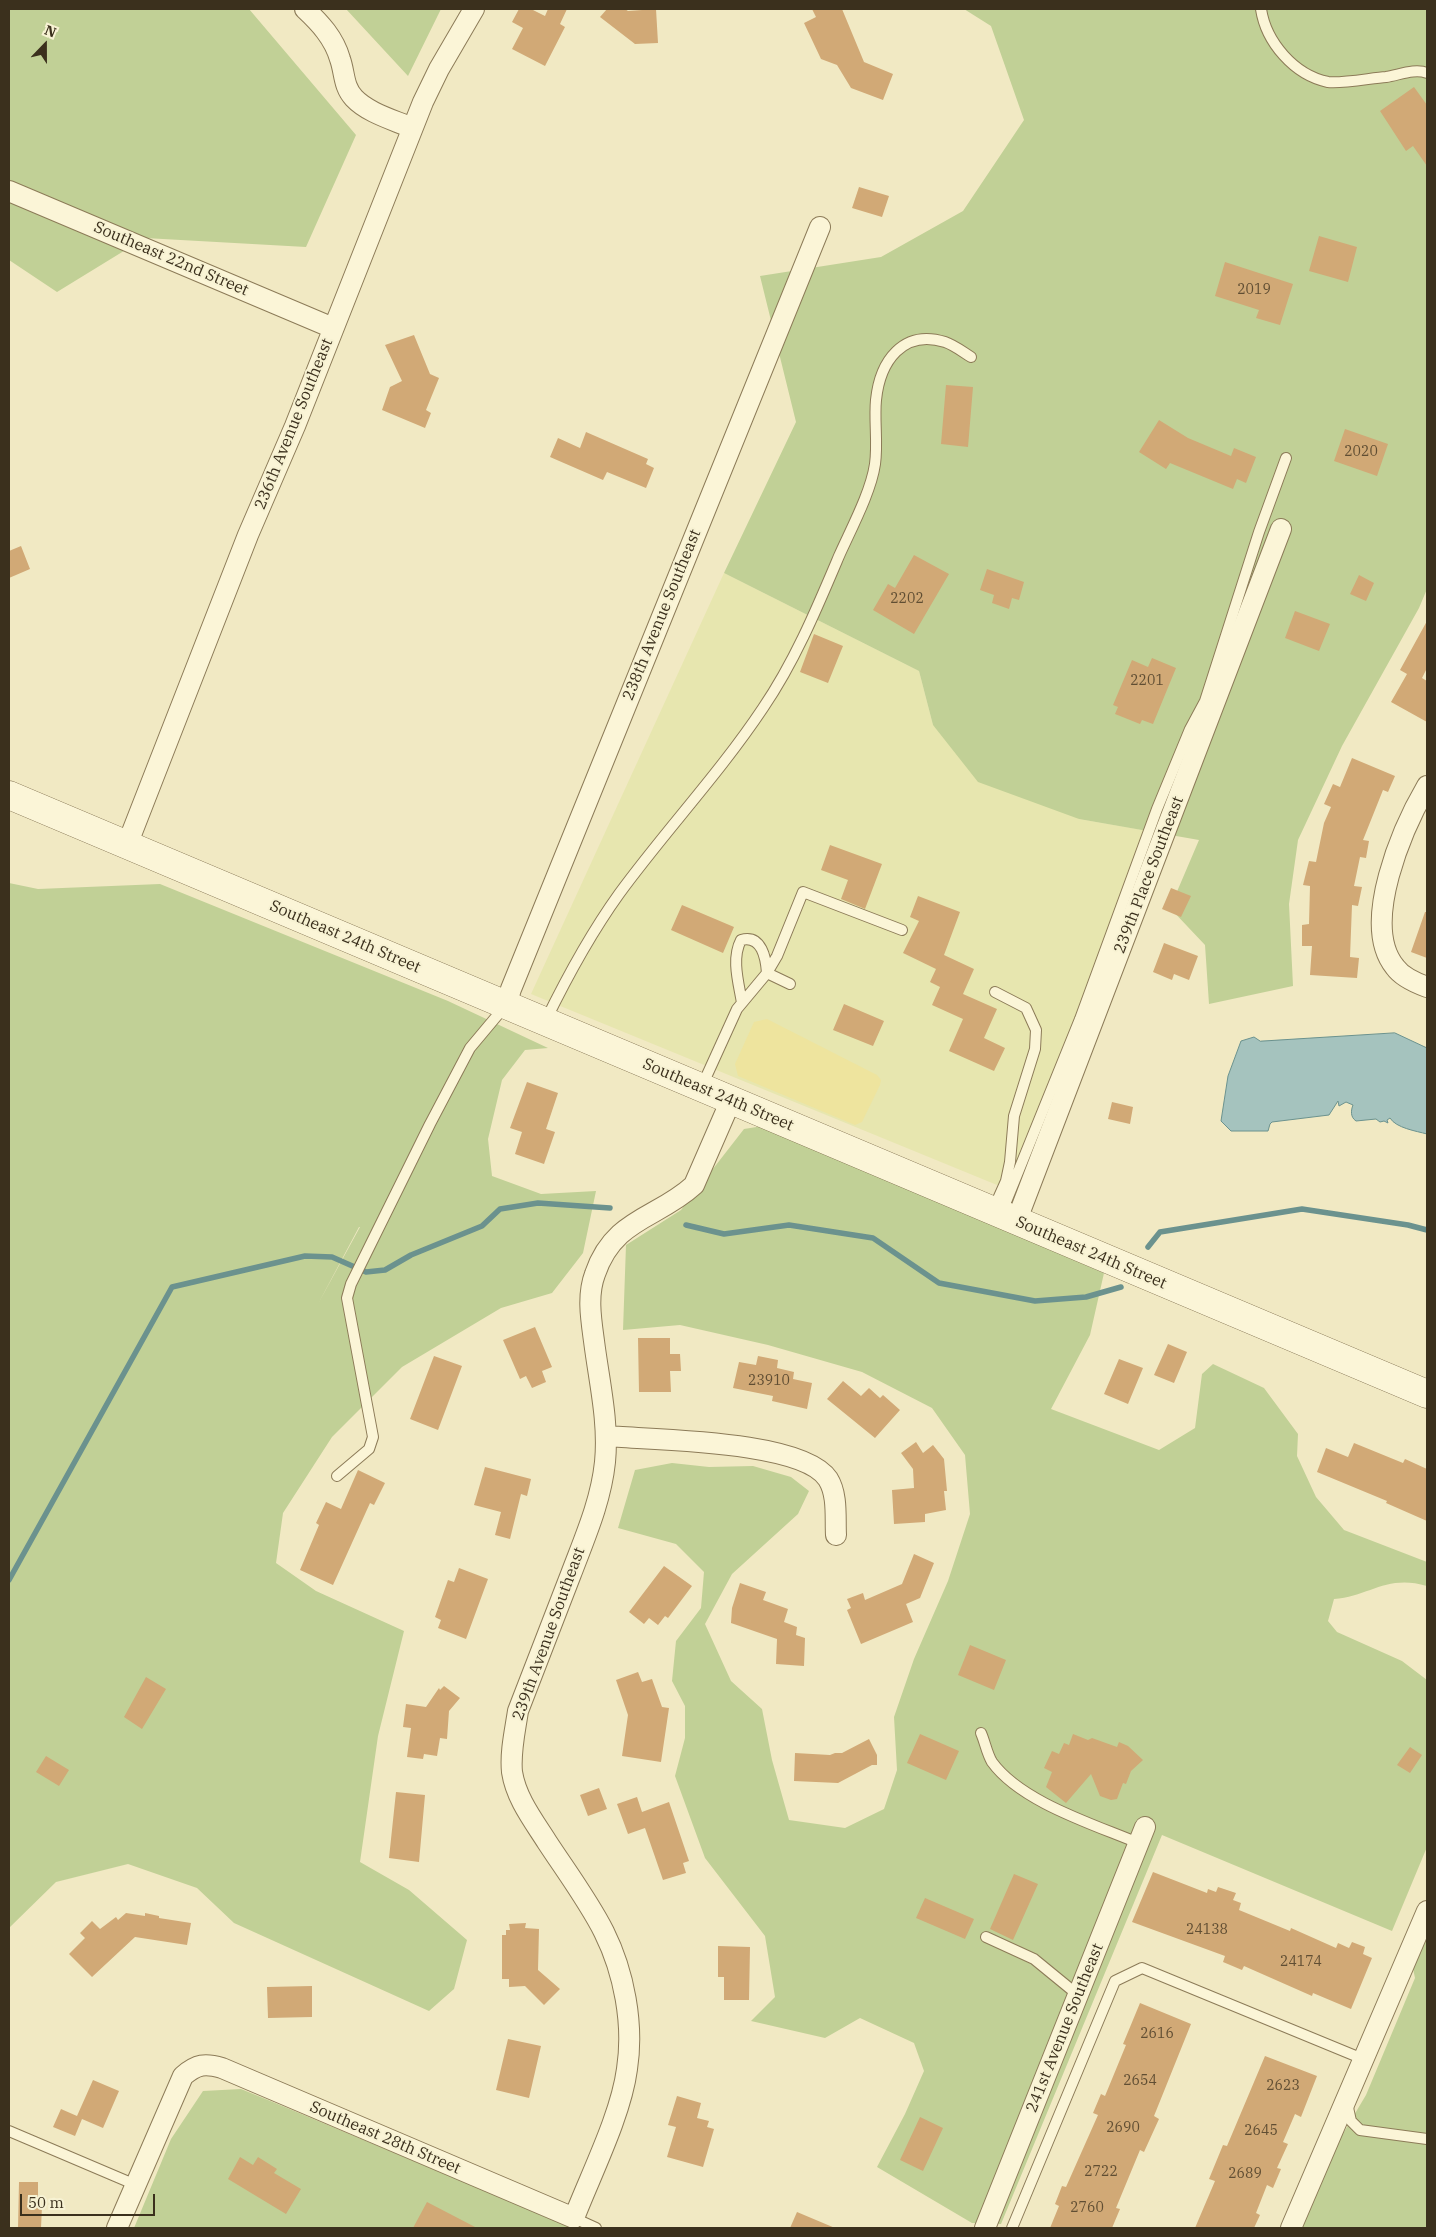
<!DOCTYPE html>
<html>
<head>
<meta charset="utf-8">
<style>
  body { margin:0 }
  #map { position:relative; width:1436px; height:2237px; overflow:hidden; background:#f1e9c3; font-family:"IBM Plex Serif",serif }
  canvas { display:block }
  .frame { position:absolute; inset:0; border:10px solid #3b301d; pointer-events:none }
  .north { position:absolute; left:20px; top:20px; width:50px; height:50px; -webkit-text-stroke:4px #f7f2d3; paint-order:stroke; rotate:22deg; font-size:14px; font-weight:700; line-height:20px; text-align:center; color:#3b301d }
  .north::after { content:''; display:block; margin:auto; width:18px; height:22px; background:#3b301d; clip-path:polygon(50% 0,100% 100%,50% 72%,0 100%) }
  .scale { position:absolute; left:20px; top:2194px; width:135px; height:22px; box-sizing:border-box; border:2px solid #3b301d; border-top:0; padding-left:6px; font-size:15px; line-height:18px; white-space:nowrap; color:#3b301d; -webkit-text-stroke:4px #f7f2d3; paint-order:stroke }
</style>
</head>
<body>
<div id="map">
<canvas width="1436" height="2237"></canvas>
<div class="frame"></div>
<div class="north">N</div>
<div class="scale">50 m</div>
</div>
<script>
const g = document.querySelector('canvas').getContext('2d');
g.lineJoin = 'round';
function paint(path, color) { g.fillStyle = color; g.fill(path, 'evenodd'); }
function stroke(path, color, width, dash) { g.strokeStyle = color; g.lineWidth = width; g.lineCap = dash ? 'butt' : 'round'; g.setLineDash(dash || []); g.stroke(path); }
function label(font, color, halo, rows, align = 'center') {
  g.font = font + ' "IBM Plex Serif",serif'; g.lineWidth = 4; g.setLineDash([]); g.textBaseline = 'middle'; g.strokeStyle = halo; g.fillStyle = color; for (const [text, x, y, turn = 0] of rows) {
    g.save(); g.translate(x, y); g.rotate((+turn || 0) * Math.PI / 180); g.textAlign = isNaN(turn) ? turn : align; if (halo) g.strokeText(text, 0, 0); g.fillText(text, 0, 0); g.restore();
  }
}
paint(new Path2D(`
  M724 573 919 671 933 725 1079 819 1160 833 1019 1184 997 1185 531 994Z`), '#e7e6af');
paint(new Path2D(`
  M9 9H249L356 135 306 247 145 238 57 292 9 260Z
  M346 9H441L408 76Z
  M964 9H1427V589L1419 608 1342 746 1298 840 1289 904 1293 986 1209 1004 1205 945 1170 908 1199 840 1079 819 978 782 933 725 919 671 724 573 796 422 760 276 881 257 963 211 1024 120 991 26Z
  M9 883 38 889 160 884 448 1001 548 1048 525 1050 502 1080 488 1139 492 1176 541 1194 596 1191 583 1253 552 1293 501 1308 402 1367 332 1437 283 1513 276 1563 316 1591 404 1631 378 1736 360 1862 409 1890 467 1940 454 1989 429 2011 234 1923 197 1888 128 1864 56 1882 9 1928ZM359 1227H360L318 1304Z
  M763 1126 1104 1273 1090 1335 1051 1409 1159 1450 1195 1428 1202 1374 1213 1364 1264 1388 1298 1434 1297 1456 1316 1497 1344 1530 1427 1562V1586C1387 1574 1370 1596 1334 1599L1328 1621 1337 1632 1402 1661 1427 1680V1847L1392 1931 1162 1835 1001 2224 972 2223 877 2167 905 2114 924 2071 914 2043 860 2018 825 2038 751 2021 775 1997 765 1936 705 1858 675 1776 685 1738V1706L672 1681 676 1641 701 1608 704 1572 676 1544 618 1528 635 1470 672 1463 709 1467 753 1466 791 1477 809 1491 798 1514 732 1574 705 1624 731 1681 762 1709 772 1760 789 1820 845 1828 884 1809 897 1770 894 1717 914 1659 948 1581 970 1514 965 1455 932 1408 862 1372 768 1345 680 1325 623 1330 626 1245 681 1210 744 1129Z
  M1427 1928V2228H1301L1335 2147 1366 2095 1415 1978 1412 1964Z
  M241 2089 268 2100 574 2228H134L171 2139 203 2091Z`), '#c1d096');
paint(new Path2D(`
  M767 1019 877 1075 881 1080 880 1085 862 1122 855 1125 738 1076 735 1064 754 1022Z`), '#eee49e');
const water = new Path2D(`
  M1395 1033 1427 1048V1134C1416 1131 1396 1128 1390 1118L1387 1120 1388 1123 1384 1121 1380 1122 1376 1119 1356 1121C1350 1117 1351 1110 1353 1105L1346 1102 1339 1106 1338 1101 1329 1115 1272 1122 1270 1124 1268 1131H1231L1221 1121 1228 1076 1241 1041 1254 1037 1260 1041Z`);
paint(water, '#a5c3be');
stroke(water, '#6b928e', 1);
stroke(new Path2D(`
  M686 1225 724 1234 789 1225 873 1238 939 1283 1035 1301 1086 1297 1121 1287
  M1148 1247 1160 1232 1302 1209 1408 1225 1427 1230
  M9 1580 172 1287 305 1256 332 1257 366 1272 385 1270 411 1255 482 1226 500 1209 538 1203 610 1208`), '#6b928e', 5.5);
paint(new Path2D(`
  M519 9H531L545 16 548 9H567L560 24 565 27 545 66 512 49 523 28 512 22Z
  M607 9H625L628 11 656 9 658 43 635 44 600 17Z
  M812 9H842L864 62 893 74 883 100 851 88 837 65 821 59 804 23 816 17Z
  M1414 87 1427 105V166L1413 146 1406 151 1380 111Z
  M859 187 889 196 882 217 852 208Z
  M1319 236 1357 247 1348 282 1309 271Z
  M1225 262 1293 284 1280 325 1256 318 1259 310 1215 296Z
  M414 335 430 374 439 378 426 410 431 413 425 428 382 410 390 387 402 381 385 345Z
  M946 385 973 387 968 447 941 444Z
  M1159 420 1188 438 1231 456 1234 448 1256 457 1246 483 1237 479 1233 489 1170 463 1166 469 1139 452Z
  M1345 429 1388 444 1377 476 1334 461Z
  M586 432 648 459 646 464 654 468 646 488 607 472 603 480 550 457 558 438 580 448Z
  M21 546 30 569 9 578V551Z
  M914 555 949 574 914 634 873 610 888 584 895 588Z
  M987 569 1024 582 1019 600 1012 598 1009 609 992 603 994 595 980 590Z
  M1359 575 1374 583 1366 601 1350 594Z
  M1295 611 1330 624 1319 651 1285 638Z
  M1427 621V668L1422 678 1427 681V722L1391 702 1407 674 1400 670Z
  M814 634 843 646 828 683 800 672Z
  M1152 658 1176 668 1153 724 1142 720 1140 724 1115 714 1118 707 1113 705 1132 660 1148 667Z
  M1352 758 1395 776 1388 792 1383 790 1363 840 1369 841 1366 858 1360 857 1354 886 1362 887 1358 906 1352 905 1350 957 1359 958 1357 978 1310 975 1312 946H1302V925L1309 924 1310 886 1303 885 1309 861 1316 862 1324 823 1331 807 1324 804 1333 784 1340 787Z
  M830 845 882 864 865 909 841 899 848 880 821 870Z
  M1171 888 1191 896 1181 917 1162 909Z
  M918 896 960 912 944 955 974 969 963 994 997 1009 984 1038 1005 1048 994 1071 949 1051 963 1019 932 1005 940 987 930 982 936 969 903 953 919 921 910 917Z
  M682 905 734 927 723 953 671 930Z
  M1425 912H1427V958L1411 952Z
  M1164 943 1198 956 1189 980 1174 974 1172 980 1153 972Z
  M844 1004 884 1021 873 1046 833 1030Z
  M527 1082 558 1093 546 1129 555 1132 544 1164 515 1154 522 1132 510 1128Z
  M1112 1102 1133 1107 1130 1124 1108 1119Z
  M535 1327 552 1367 542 1371 546 1382 532 1388 526 1376 520 1379 503 1340Z
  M638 1338H670V1354H680L681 1371H670L671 1392H639Z
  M1168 1344 1187 1352 1174 1383 1154 1375Z
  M434 1356 462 1366 438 1430 410 1419Z
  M758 1356 778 1360 777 1368 794 1372 793 1379 812 1383 807 1409 772 1401 773 1396 733 1388 739 1362 756 1365Z
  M1119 1359 1143 1368 1128 1404 1104 1394Z
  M843 1381 861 1396 869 1388 880 1398 883 1395 900 1410 875 1438 827 1399Z
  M916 1442 923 1453 933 1445 944 1459 947 1491H944L946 1510 925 1514V1522L894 1524 892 1490 914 1488 913 1469 901 1453Z
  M1354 1443 1403 1463 1405 1459 1427 1469V1521L1386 1503 1387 1501 1317 1472 1326 1448 1348 1457Z
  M485 1467 531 1479 527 1496 521 1494 510 1539 495 1535 501 1512 474 1505Z
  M358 1470 385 1483 374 1505 370 1503 333 1585 300 1570 319 1525 316 1523 326 1502 341 1509Z
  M914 1554 934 1563 920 1598 906 1604 913 1622 861 1644 847 1610 851 1608 847 1599 863 1593 865 1600 902 1584Z
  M664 1566 692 1586 668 1618 665 1616 658 1625 649 1618 644 1624 629 1612Z
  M459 1568 488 1579 466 1639 438 1628 441 1620 435 1617 448 1580 454 1582Z
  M740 1583 766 1592 763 1600 788 1609 784 1622 797 1627 796 1635 805 1638 804 1666 776 1664 777 1639 731 1623 732 1608Z
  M970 1645 1006 1660 994 1690 958 1675Z
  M638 1672 642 1682 652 1679 662 1707 669 1708 661 1762 622 1756 628 1715 616 1680Z
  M146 1677 166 1689 142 1729 124 1717Z
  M444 1686 460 1698 449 1711 447 1739 440 1738 437 1756 424 1754 423 1759 407 1757 411 1728 403 1727 406 1704 426 1707 439 1688 440 1690Z
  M920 1734 959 1751 946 1780 907 1763Z
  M1073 1734 1088 1740 1092 1738 1117 1747 1119 1742 1128 1746 1143 1760 1131 1771 1126 1784 1123 1783 1117 1799 1111 1800 1100 1796 1091 1774 1066 1803 1046 1787 1052 1772 1044 1768 1052 1751 1059 1754 1064 1743 1069 1745Z
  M869 1739 877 1755V1765H872L838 1783 794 1781 795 1753 830 1755 835 1753H842Z
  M1410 1747 1422 1755 1410 1773 1397 1765Z
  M46 1756 69 1770 59 1786 36 1772Z
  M599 1788 607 1809 588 1816 580 1795Z
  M396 1792 425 1795 419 1862 389 1858Z
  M637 1797 642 1812 669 1802 689 1861 683 1863 686 1873 663 1880 645 1828 628 1834 617 1804Z
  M1153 1872 1207 1893 1208 1889 1216 1892 1218 1887 1236 1893 1233 1900 1241 1903 1239 1910 1290 1931 1291 1928 1336 1948 1338 1943 1349 1948 1352 1942 1365 1947 1363 1954 1372 1958 1351 2009 1313 1993 1312 1996 1244 1966 1242 1970 1223 1962 1225 1956 1132 1922Z
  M1014 1874 1038 1884 1013 1940 990 1929Z
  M925 1898 974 1919 965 1939 916 1918Z
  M126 1913 145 1916V1913L159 1916V1918L191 1923 187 1945 135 1937 92 1977 69 1954 85 1938 80 1933 92 1921 100 1929 116 1917 118 1920Z
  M526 1923 525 1928 539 1929 538 1970 560 1989 544 2005 525 1986 509 1987V1979H502V1935H506V1930H510L509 1924Z
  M718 1946 750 1947 749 2000H724V1977H718Z
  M312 1986V2017L268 2018 267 1987Z
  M1140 2003 1191 2024 1154 2116 1159 2119 1144 2152 1140 2150 1116 2208 1120 2209 1112 2228H1050L1059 2206 1055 2204 1062 2186 1066 2187 1098 2115 1093 2113 1101 2094 1105 2096 1126 2045 1123 2044Z
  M508 2039 541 2046 529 2098 496 2090Z
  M1265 2056 1317 2076 1301 2117 1295 2114 1283 2142 1288 2144 1277 2168 1281 2169 1273 2188 1267 2185 1256 2213 1260 2215 1254 2228H1195L1215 2181 1209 2179 1223 2145 1227 2146Z
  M93 2080 119 2091 103 2128 82 2119 75 2136 53 2127 61 2109 77 2116Z
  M677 2096 701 2103 697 2118 709 2121 707 2127 714 2129 703 2167 667 2157 676 2127 668 2125Z
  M920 2117 943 2128 923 2171 900 2160Z
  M240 2157 253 2165 258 2157 277 2169 274 2173 301 2189 286 2214 228 2179Z
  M19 2182H38V2206H42L41 2228H18Z
  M427 2202 477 2228H413Z
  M797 2212 835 2228H790Z`), '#d1a976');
const lane = new Path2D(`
  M1261 9C1266 42 1294 75 1328 82 1340 84 1372 78 1386 77 1399 75 1415 68 1427 73
  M742 1003C739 984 731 959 741 940 762 934 766 959 767 973L790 984
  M546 1020C567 977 591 933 619 894 665 831 719 774 763 708 795 661 817 608 839 556 851 529 871 492 875 464 878 443 874 421 876 400 880 361 903 329 945 342 954 345 963 352 971 357
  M702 1086 737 1009 767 973 777 956 803 892 902 930
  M993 1210 1006 1181 1010 1162 1014 1116 1035 1049 1036 1030 1026 1008 995 992
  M1001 1214 1080 1019 1157 809 1190 729 1205 701 1259 532 1286 458
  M337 1476 369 1449 373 1437 347 1298 351 1284 430 1124 470 1048 506 1005
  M981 1733C985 1742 987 1754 992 1762 1021 1802 1093 1824 1138 1843
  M986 1937 1034 1959 1078 1995
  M1347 2103 1351 2121 1360 2130 1427 2139
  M9 2131 136 2185
  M574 2218 596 2228
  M1012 2228 1115 1981 1142 1968 1363 2059`);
const street = new Path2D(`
  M305 9C320 23 334 38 340 59 345 73 343 86 354 98 368 113 394 120 412 128
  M9 191 333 328
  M1427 786C1403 827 1360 924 1395 967 1402 977 1416 983 1427 987
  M127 845 248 535 295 426 423 102 439 69 474 9
  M506 1005 511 989 820 227
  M1016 1222 1281 529
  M606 1436C652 1440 803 1440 828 1479 838 1495 835 1518 836 1535
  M117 2228 183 2076C197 2064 205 2063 222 2068L574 2218C591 2174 621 2115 627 2069 634 2024 624 1972 604 1932 589 1902 566 1871 547 1842 533 1820 516 1798 512 1772 510 1752 515 1731 518 1711 536 1665 553 1620 571 1574 585 1537 601 1501 605 1462 609 1422 599 1381 594 1341 591 1319 587 1295 595 1274 614 1218 657 1219 694 1185L731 1100
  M985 2228 1145 1827
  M1291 2228 1427 1911`);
const secondary = new Path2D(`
  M9 795 1427 1394`);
stroke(lane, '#8c7b58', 12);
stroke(street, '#8c7b58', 22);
stroke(secondary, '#6e5c3b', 29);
stroke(lane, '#fbf5d7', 10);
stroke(street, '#fbf5d7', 20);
stroke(secondary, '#fbf5d7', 28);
label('14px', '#604e33', null, [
  ["2019",1254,290],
  ["2020",1361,452],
  ["2202",907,599],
  ["2201",1147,681],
  ["23910",769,1381],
  ["24138",1207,1930],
  ["24174",1301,1962],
  ["2616",1157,2034],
  ["2654",1140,2081],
  ["2623",1283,2086],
  ["2690",1123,2128],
  ["2645",1261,2131],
  ["2722",1101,2172],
  ["2689",1245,2174],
  ["2760",1087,2208]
]);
label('16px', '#3b301d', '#f7f2d3', [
  ["Southeast 22nd Street",171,259,23],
  ["236th Avenue Southeast",294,424,-68],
  ["238th Avenue Southeast",662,615,-68],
  ["239th Place Southeast",1149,875,-69],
  ["Southeast 24th Street",345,937,23],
  ["Southeast 24th Street",718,1095,23],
  ["Southeast 24th Street",1091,1253,23],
  ["239th Avenue Southeast",549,1634,-70],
  ["241st Avenue Southeast",1065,2028,-68],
  ["Southeast 28th Street",385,2138,23]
]);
</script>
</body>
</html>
